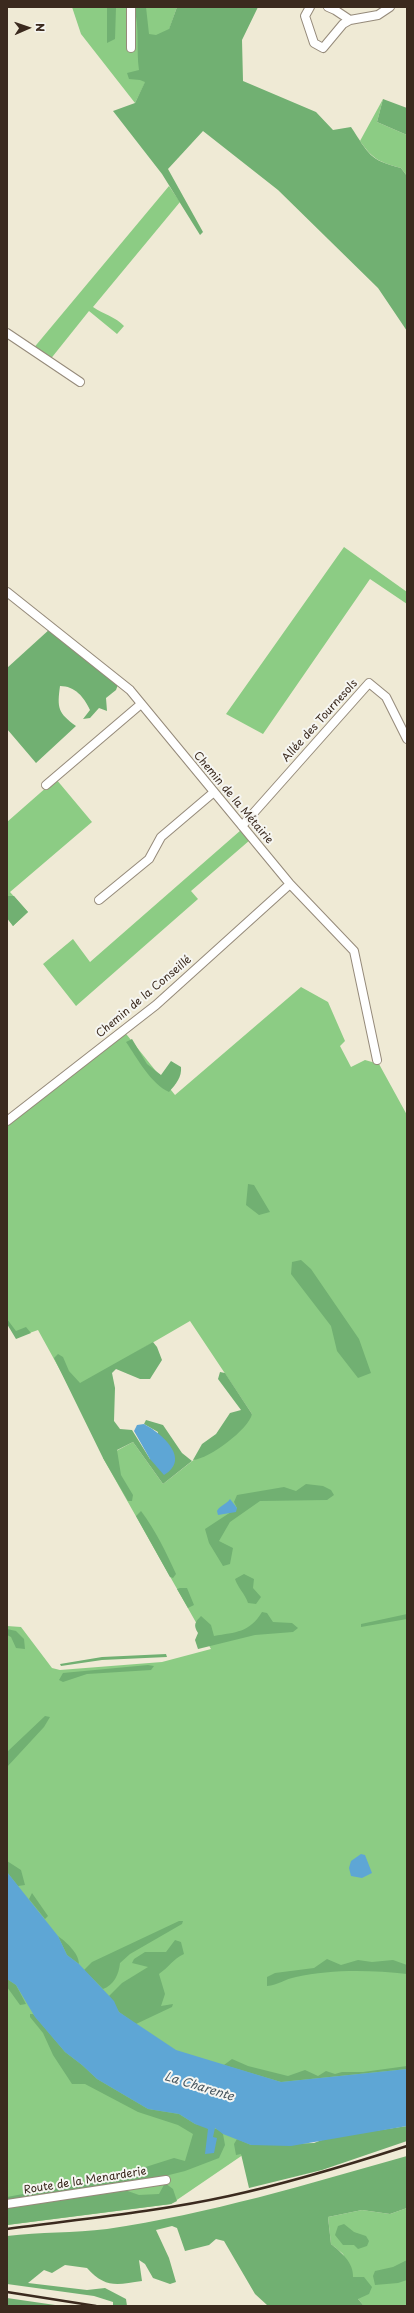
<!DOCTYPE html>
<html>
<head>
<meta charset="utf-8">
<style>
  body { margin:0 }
  #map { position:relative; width:414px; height:2313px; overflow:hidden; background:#efead5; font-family:"Playpen Sans",sans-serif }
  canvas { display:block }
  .frame { position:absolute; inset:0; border:8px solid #3b2a1e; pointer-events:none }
  .north { position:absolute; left:8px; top:8px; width:40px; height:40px; -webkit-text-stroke:3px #f6f6f2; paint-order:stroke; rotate:88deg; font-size:11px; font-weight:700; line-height:16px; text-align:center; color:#3b2a1e }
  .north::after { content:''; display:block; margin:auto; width:14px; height:18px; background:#3b2a1e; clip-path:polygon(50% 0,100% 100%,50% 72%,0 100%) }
</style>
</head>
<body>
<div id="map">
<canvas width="414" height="2313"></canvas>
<div class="frame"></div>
<div class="north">N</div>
</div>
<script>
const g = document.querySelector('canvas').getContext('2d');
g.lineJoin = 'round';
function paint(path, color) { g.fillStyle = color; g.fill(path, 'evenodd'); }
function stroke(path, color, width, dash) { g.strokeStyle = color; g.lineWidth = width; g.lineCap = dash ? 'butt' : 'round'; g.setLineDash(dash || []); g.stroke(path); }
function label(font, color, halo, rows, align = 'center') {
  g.font = font + ' "Playpen Sans",sans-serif'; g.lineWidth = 4; g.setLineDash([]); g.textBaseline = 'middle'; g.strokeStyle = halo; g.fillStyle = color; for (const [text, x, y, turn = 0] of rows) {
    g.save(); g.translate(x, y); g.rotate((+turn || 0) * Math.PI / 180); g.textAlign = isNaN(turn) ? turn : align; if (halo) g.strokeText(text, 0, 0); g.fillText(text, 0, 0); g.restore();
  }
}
paint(new Path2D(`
  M72 7H177L163 47 135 103 81 34Z
  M383 99 377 122 407 135V176L401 168C380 162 373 160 360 141Z
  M169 186 180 202 93 307C103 314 116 317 124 326L117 334 89 311 49 361 32 350Z
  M344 547 407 592V604L370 579 263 734 226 714Z
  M56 779 92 822 10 892 28 912 13 926 7 918V822Z
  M241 830 250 840 191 891 198 899 76 1006 43 964 73 939 90 962Z
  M301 987 328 1002 345 1041 340 1046 351 1067 365 1060 379 1064 407 1115V2100L275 2133 171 2204 7 2225V1626L21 1627 52 1668 60 1670 162 1662 211 1649 103 1458 133 1442 163 1484 252 1414 190 1321 71 1390 38 1330 18 1337 7 1323V1123L123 1030 175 1095Z
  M407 2208V2306H364L358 2299 343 2254 331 2244 328 2217 362 2210 390 2214Z`), '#8ccc84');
paint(new Path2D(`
  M107 7H116L115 39 107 43Z
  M134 7H146L149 34 156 35 169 29 177 7H258L242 40 243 81 316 112 333 130 351 127C369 154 369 160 401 168L407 176V331L378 288 278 190 203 131 168 169 203 232 200 235 162 174 113 111 135 103 145 82 140 80 129 79 127 73 139 70C136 49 140 28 134 7Z
  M383 99 407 108V135L377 122Z
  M51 628 119 682 116 690 106 698 107 711 99 708 90 718 83 719 90 710C84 697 75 686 60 686 57 708 58 713 76 726L36 763 7 729V668Z
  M7 896H14L28 912 13 926 7 918Z
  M132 1039 147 1064 161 1075 171 1061 181 1067C182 1077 176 1084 169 1092 151 1084 137 1058 126 1042Z
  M248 1184 254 1185 270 1212 259 1215 246 1205Z
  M301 1260 311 1269 359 1339 371 1373 358 1378 337 1351 331 1326 291 1274 292 1262Z
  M7 1319 16 1331 26 1327 31 1333 16 1339 7 1324Z
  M153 1342 157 1347 162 1360 150 1379H140L116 1369 112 1373 115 1388 114 1421 120 1429 132 1430 150 1459 158 1432 144 1424 146 1420 163 1425 182 1453 192 1461 163 1484 133 1442 117 1450 121 1475 133 1495 132 1501H128L103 1458 54 1358 58 1354 63 1357 69 1371 80 1383Z
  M220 1372 225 1373 252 1414C249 1429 209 1459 193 1460L202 1444 216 1434 230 1413 241 1410 218 1379Z
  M306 1484 323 1486 331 1490 334 1495 327 1500 260 1501 230 1522 219 1541 233 1548 230 1564 223 1566 209 1543 205 1529 237 1508 234 1502 237 1495 284 1487 296 1491Z
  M141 1511C156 1531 166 1552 176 1574L173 1578 170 1577 136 1516Z
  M244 1574 254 1579 253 1588 261 1597 256 1604 248 1603C245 1594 238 1588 235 1579Z
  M180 1588H187L194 1605 188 1608 177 1589Z
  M262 1612 267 1613 273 1622 292 1623 298 1628 293 1632 255 1635 198 1649 195 1640 198 1633C193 1625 195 1622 201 1616L211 1625 214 1636C236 1632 249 1633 262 1612Z
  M407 1614V1619L361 1627V1624Z
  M7 1629 16 1631 24 1639 25 1649 16 1648 11 1637 7 1635Z
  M166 1654 167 1657 102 1660 61 1666 60 1664 102 1657Z
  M148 1665 154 1666 151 1670 87 1674 63 1682 59 1680 63 1673Z
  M45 1716 50 1717 44 1727 7 1767V1752Z
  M7 1861 21 1870 25 1885 18 1886 7 1872Z
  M32 1893 48 1916 45 1919 29 1899Z
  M179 1921H183L182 1924 130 1954 120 1963C119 1974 114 1985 103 1989L84 1970 92 1962Z
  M58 1936C66 1942 79 1953 79 1964L67 1955Z
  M175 1940 181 1942 184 1954C173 1959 169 1967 159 1974L165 1994 161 2006 173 2004 172 2007 136 2024 119 2012 109 1996 122 1983 148 1967 132 1963 134 1959 145 1952H166Z
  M327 1959 341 1965 358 1960 372 1962 393 1960 407 1965V1974C372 1970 331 1969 296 1977 285 1979 278 1985 267 1986V1977L275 1973 314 1968Z
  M7 1979 16 1985 26 2004 20 2005 7 1987Z
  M30 2014H33L65 2052 82 2065 97 2079 148 2109 179 2114 195 2124 220 2130 223 2134 225 2145 219 2158 185 2171 137 2183 122 2189 139 2195 159 2194 165 2183 173 2189 177 2201 171 2204 7 2225V2197L114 2177 174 2158 185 2161 193 2134 178 2125 138 2112 85 2084H72L53 2055 43 2033 30 2017Z
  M232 2059 248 2066 288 2076 305 2070 318 2076 326 2071 335 2074 342 2072H363L407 2066V2069L281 2082 224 2065Z
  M407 2126V2141L322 2170 249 2188 241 2154 236 2155 234 2144 237 2139 251 2145 314 2143 327 2138Z
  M407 2156V2208L390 2214 362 2210 328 2217 331 2244C341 2252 354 2263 353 2277H364L372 2287 369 2294 358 2299 364 2306 267 2305 255 2294 224 2241 216 2239 209 2245 185 2251 177 2228 172 2226 156 2230 169 2258 176 2282 170 2284 153 2278 145 2264 139 2260 142 2281C116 2285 105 2288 87 2268L65 2265 52 2273 44 2270 28 2283 87 2290 105 2288 126 2299 127 2306H113V2302L94 2296 7 2284V2236C40 2232 74 2233 107 2229 209 2214 308 2184 407 2156Z
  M344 2224 354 2232 366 2236 369 2241 367 2246 358 2249 354 2245H343L335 2235 338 2226Z
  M407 2260V2280L398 2283 375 2285 373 2276 375 2271 393 2267Z
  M7 2298 62 2306H7Z`), '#71b072');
paint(new Path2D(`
  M144 1424C161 1433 192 1459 164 1475L150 1459 134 1431 137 1425Z
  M230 1499 237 1508 236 1512 218 1515 217 1511C220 1505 226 1505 230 1499Z
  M361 1854 365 1855 372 1873 362 1878 351 1876 349 1868 351 1861Z
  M7 1872 58 1936 67 1955 79 1964 114 2001 119 2012 176 2050 281 2082 407 2069V2126L291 2146 251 2145 223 2134 215 2128 213 2137 217 2138 214 2153 205 2154 208 2129 195 2124 179 2114 148 2109 97 2079 82 2065 65 2052 35 2017 16 1985 7 1979Z`), '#5ea6d5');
const minor = new Path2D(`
  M310 7 305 16 314 43 323 48 343 24 350 20 378 15 390 7
  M328 7 335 10 350 20
  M131 48V7
  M7 333 80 382
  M7 592 130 690 290 884 354 951 377 1060
  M46 785 141 704
  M242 826 369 683 386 697 407 739
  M99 900 149 859 161 837 214 792
  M7 1121 156 1005 290 884
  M7 2204 166 2180`);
stroke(minor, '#958a7a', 10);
stroke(minor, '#fff', 8);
stroke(new Path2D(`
  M7 2229C81 2219 156 2212 229 2196 289 2183 348 2165 407 2146
  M7 2292 96 2306`), '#3b2a1e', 2.5);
label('11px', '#3b2a1e', '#f6f6f2', [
  ["Allée des Tournesols",320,721,-48],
  ["Chemin de la Métairie",233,798,50],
  ["Chemin de la Conseillé",144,997,-40],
  ["Route de la Menarderie",85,2181,-9]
]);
label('italic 12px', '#47555e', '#f6f6f2', [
  ["La Charente",199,2087,17]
]);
</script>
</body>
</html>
